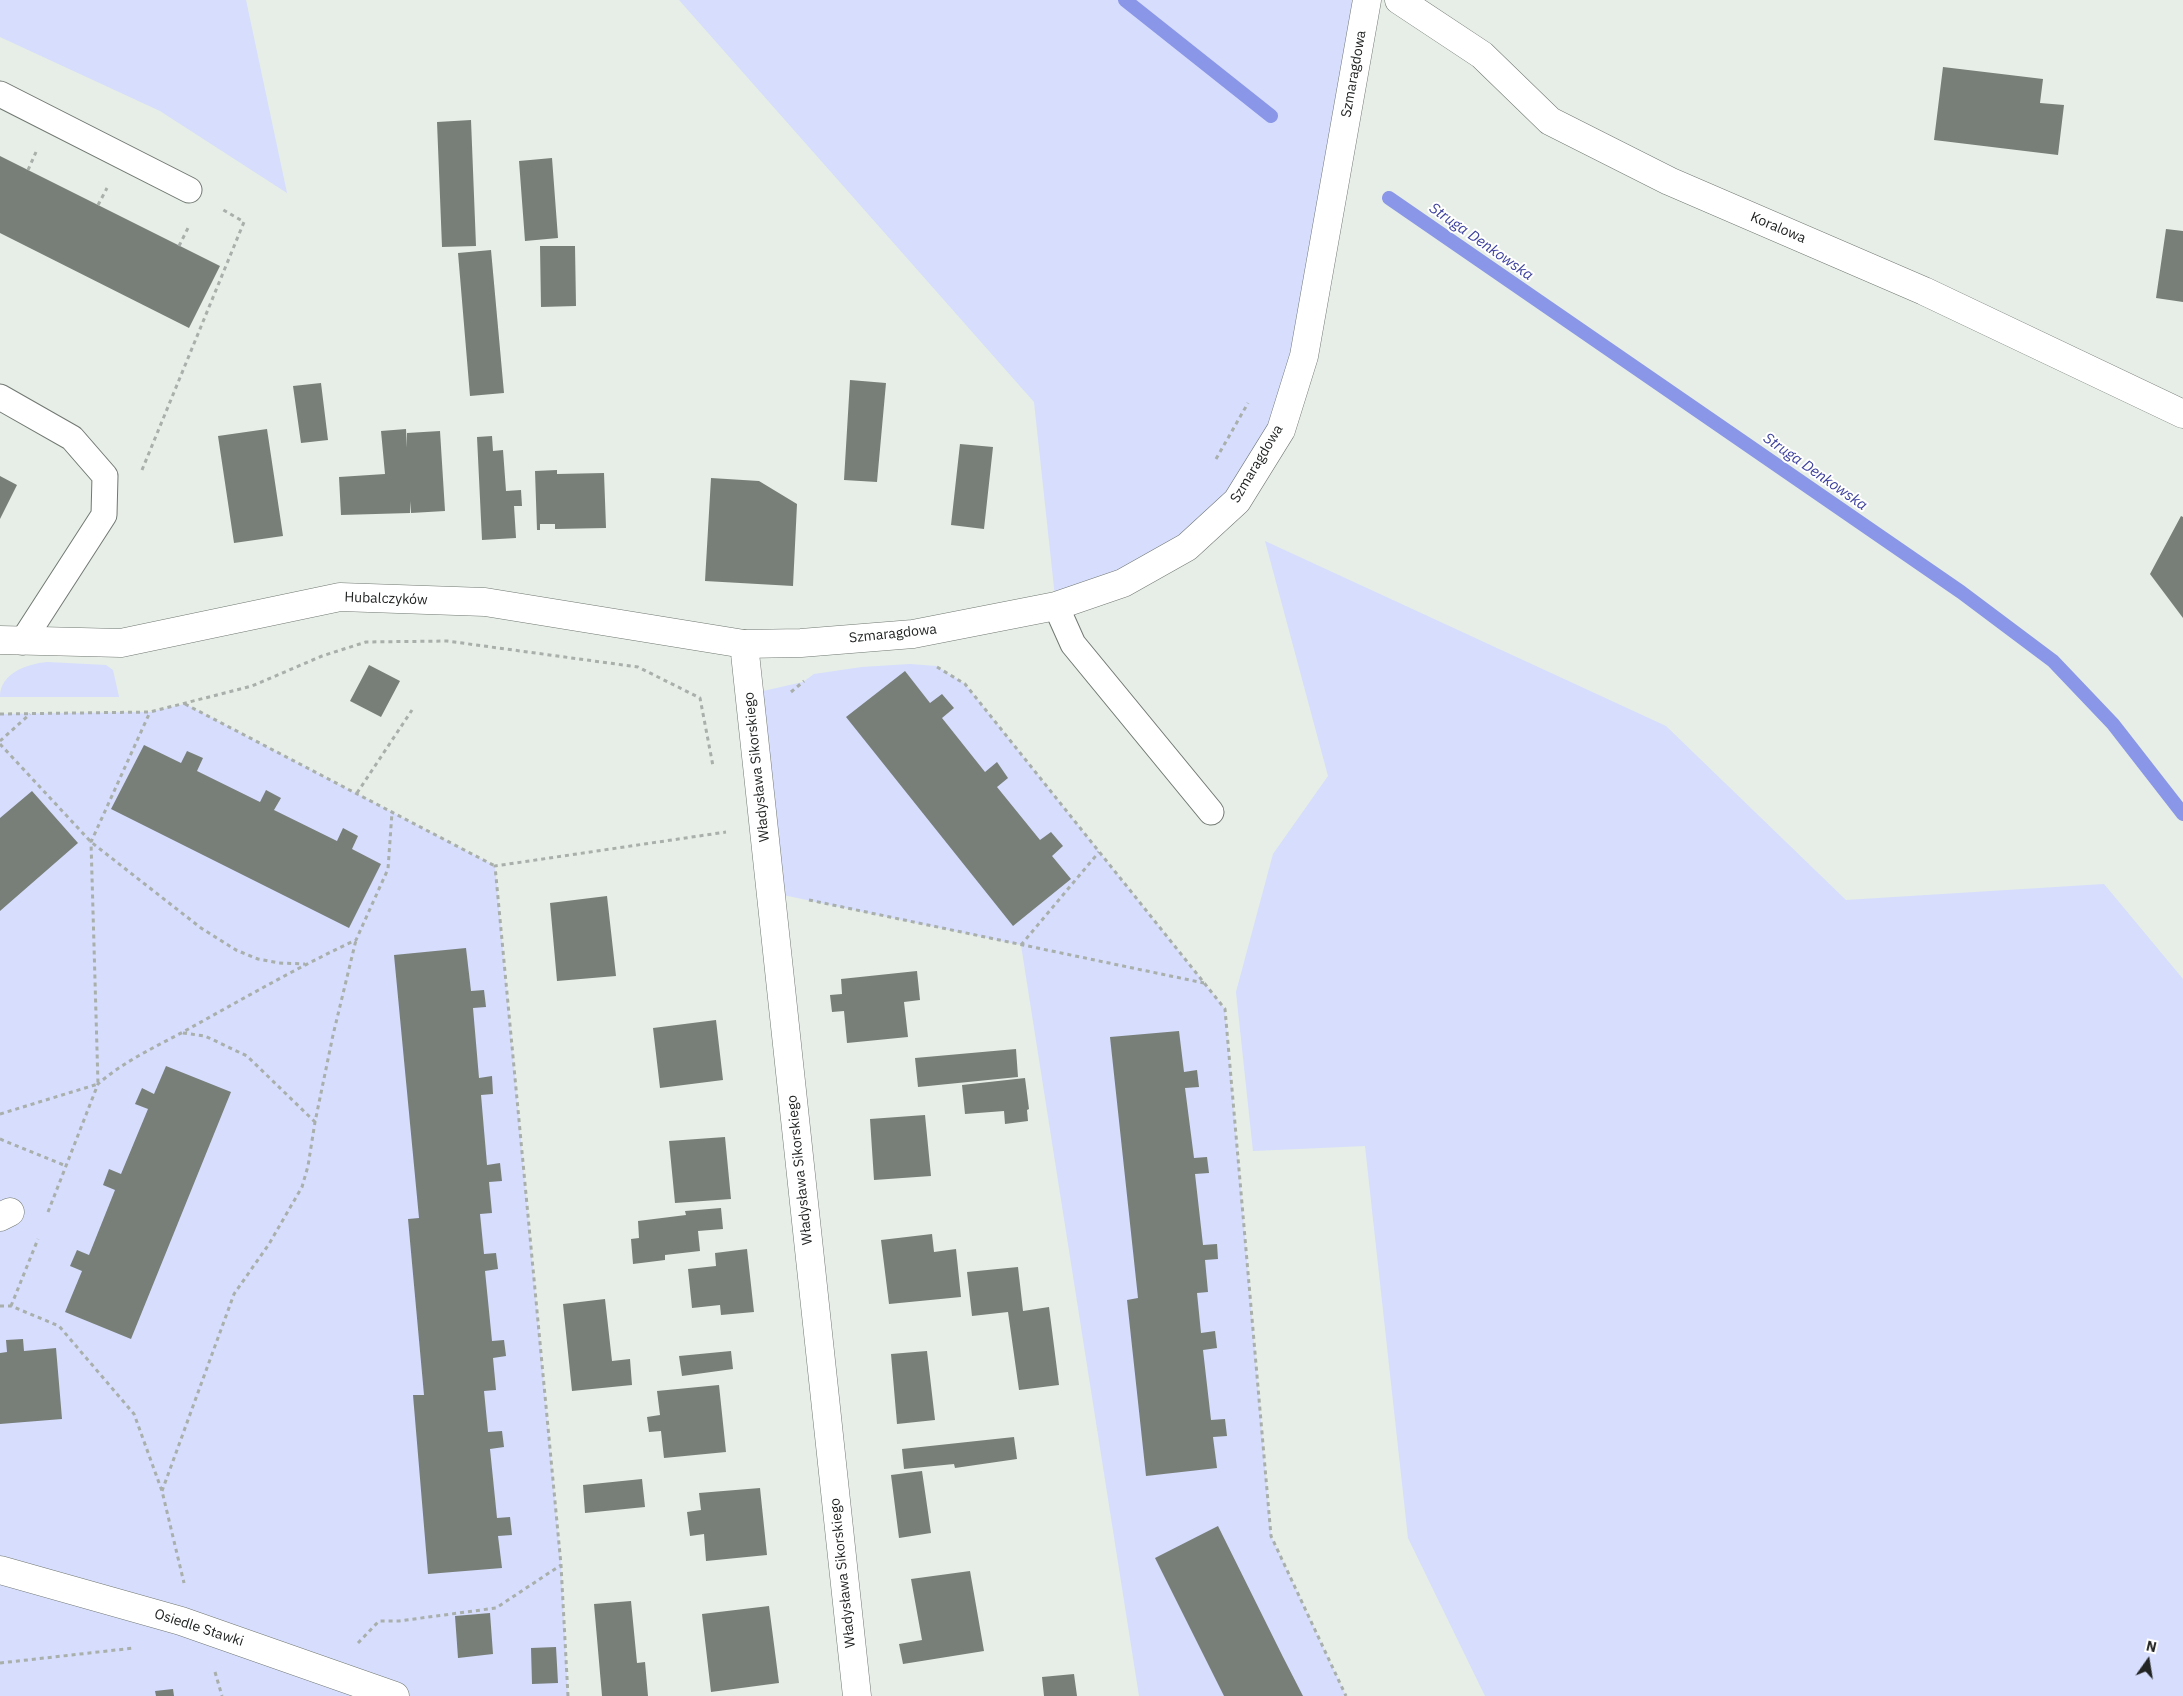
<!DOCTYPE html>
<html>
<head>
<meta charset="utf-8">
<style>
  body { margin:0 }
  #map { position:relative; width:2183px; height:1696px; overflow:hidden; background:#e6eee7; font-family:"IBM Plex Sans",sans-serif }
  canvas { display:block }
  .north { position:absolute; left:2123px; top:1636px; width:50px; height:50px; -webkit-text-stroke:4px #fff; paint-order:stroke; rotate:13deg; font-size:14px; font-weight:700; line-height:20px; text-align:center; color:#212422 }
  .north::after { content:''; display:block; margin:auto; width:18px; height:22px; background:#212422; clip-path:polygon(50% 0,100% 100%,50% 72%,0 100%) }
</style>
</head>
<body>
<div id="map">
<canvas width="2183" height="1696"></canvas>
<div class="north">N</div>
</div>
<script>
const g = document.querySelector('canvas').getContext('2d');
g.lineJoin = 'round';
function paint(path, color) { g.fillStyle = color; g.fill(path, 'evenodd'); }
function stroke(path, color, width, dash) { g.strokeStyle = color; g.lineWidth = width; g.lineCap = dash ? 'butt' : 'round'; g.setLineDash(dash || []); g.stroke(path); }
function label(font, color, halo, rows, align = 'center') {
  g.font = font + ' "IBM Plex Sans",sans-serif'; g.lineWidth = 4; g.setLineDash([]); g.textBaseline = 'middle'; g.strokeStyle = halo; g.fillStyle = color; for (const [text, x, y, turn = 0] of rows) {
    g.save(); g.translate(x, y); g.rotate((+turn || 0) * Math.PI / 180); g.textAlign = isNaN(turn) ? turn : align; if (halo) g.strokeText(text, 0, 0); g.fillText(text, 0, 0); g.restore();
  }
}
paint(new Path2D(`
  M0 0H246L287 193 160 111 0 37Z
  M679 0H1367L1281 430 1187 547 1056 606 1034 402Z
  M1265 541 1666 726 1846 900 2104 884 2183 979V1696H1485L1408 1538 1365 1146 1253 1151 1236 992 1273 854 1328 776Z
  M47 662 106 665 113 670 119 697H0C0 673 27 664 47 662Z
  M910 664 936 666 965 684 1225 1009 1271 1536 1346 1696H1139L1021 945 769 892 750 694 803 682 814 674 862 667Z
  M185 704 495 866 561 1565 568 1696H0V714L150 712Z`), '#d6ddfd');
stroke(new Path2D(`
  M1125 0 1271 116
  M1389 198 1961 592 2053 661 2113 724 2183 814`), '#8a96e7', 14);
paint(new Path2D(`
  M1943 67 2043 79 2040 103 2064 105 2058 155 1934 140Z
  M471 120 476 246 442 247 437 122Z
  M0 156 220 266 189 328 0 233Z
  M552 158 558 238 525 241 519 161Z
  M2166 229 2183 231V302L2156 298Z
  M540 246H575L576 306 541 307Z
  M491 250 504 393 470 396 458 253Z
  M850 380 886 383 877 482 844 480Z
  M321 383 328 440 301 443 293 386Z
  M267 429 283 536 234 543 218 436Z
  M406 429 407 448V433L440 431 445 511 411 513 410 501V513L341 515 339 477 385 474 381 431Z
  M492 436 493 451 503 450 506 491 521 490 522 506H514L516 538 482 540 477 437Z
  M960 444 993 447 984 529 951 525Z
  M557 470V474L604 473 606 528 555 529V524H540V530H537L535 471Z
  M0 476 17 485 0 519Z
  M711 478 759 481 797 504 793 586 705 581Z
  M2181 516 2183 517V618L2150 574Z
  M369 665 400 681 381 717 350 701Z
  M905 671 930 703 942 694 954 708 942 718 985 772 997 762 1008 778 997 787 1040 840 1051 832 1063 846 1052 856 1071 879 1013 926 846 717Z
  M144 745 181 763 187 751 203 758 197 771 260 802 266 790 281 798 274 810 337 841 343 828 358 836 352 849 381 864 349 928 111 809Z
  M32 791 78 843 0 911V818Z
  M607 896 616 976 557 981 550 903Z
  M466 948 471 991 484 990 486 1007 473 1008 479 1078 492 1076 493 1094 481 1095 487 1165 500 1163 502 1181 489 1182 492 1213 480 1214 484 1254 496 1253 498 1269 485 1271 492 1341 504 1340 506 1356 493 1358 496 1390 484 1391 488 1432 502 1431 504 1447 490 1449 497 1518 510 1517 512 1535 498 1536 502 1568 428 1574 413 1395H424L408 1219 419 1218 394 955Z
  M917 971 920 1000 904 1002 908 1037 847 1043 844 1011 832 1012 830 995 842 994 841 979Z
  M716 1020 723 1080 660 1088 653 1028Z
  M1179 1031 1184 1072 1197 1070 1199 1087 1185 1088 1194 1158 1207 1157 1209 1173 1195 1174 1203 1245 1217 1244 1218 1259 1205 1260 1208 1292 1197 1293 1201 1333 1215 1331 1217 1348 1203 1350 1211 1420 1225 1419 1227 1436 1213 1437 1217 1468 1146 1476 1127 1300 1138 1298 1110 1037Z
  M1016 1049 1018 1077 918 1087 915 1058Z
  M166 1066 231 1092 131 1339 65 1312 82 1271 70 1266 77 1250 89 1255 115 1190 103 1185 109 1169 121 1174 148 1109 135 1104 142 1088 154 1094Z
  M1025 1078 1029 1109 1027 1110 1028 1121 1005 1124 1004 1111 965 1114 962 1085Z
  M925 1115 931 1176 874 1180 870 1119Z
  M725 1137 731 1199 675 1203 669 1141Z
  M721 1208 723 1229 698 1231 700 1251 665 1255V1260L633 1264 631 1239 639 1238 638 1221 686 1215 685 1211Z
  M932 1234 934 1252 956 1249 961 1297 889 1304 881 1240Z
  M747 1249 754 1312 721 1315 720 1305 692 1308 688 1269 716 1266 715 1253Z
  M1018 1267 1023 1311 1049 1307 1059 1385 1019 1390 1008 1312 972 1316 967 1272Z
  M605 1299 612 1361 630 1359 632 1385 572 1391 563 1304Z
  M23 1339 24 1351 56 1348 62 1419 0 1424V1353L7 1352 6 1340Z
  M731 1351 733 1369 682 1376 679 1356Z
  M927 1351 935 1420 897 1424 891 1354Z
  M719 1385 726 1452 664 1458 661 1431 649 1432 647 1417 660 1415 657 1391Z
  M1014 1437 1017 1459 955 1468 954 1464 904 1469 902 1449Z
  M922 1471 931 1533 899 1538 891 1475Z
  M642 1479 645 1507 585 1513 583 1485Z
  M760 1488 767 1555 706 1561 704 1534 690 1536 687 1512 701 1510 699 1493Z
  M1218 1526 1283 1657 1303 1696H1224L1155 1558Z
  M970 1571 984 1651 903 1664 899 1644 922 1640 911 1579Z
  M631 1601 637 1663 645 1662 648 1696H602L594 1604Z
  M769 1606 779 1683 711 1692 702 1614Z
  M490 1613 493 1654 458 1658 455 1616Z
  M556 1647 558 1683 532 1684 531 1648Z
  M1074 1674 1077 1696H1044L1042 1677Z
  M173 1689 174 1696H156L155 1691Z`), '#787f79');
const service = new Path2D(`
  M0 94 189 190
  M0 397 72 438 105 476 104 515 22 642
  M1056 606 1073 644 1211 812`);
const minor = new Path2D(`
  M1399 0 1482 55 1550 121 1669 181 1924 291 2183 414
  M744 644 801 643 913 634 1056 606 1123 583 1187 547 1237 501 1281 430 1304 356 1367 0
  M0 1217 10 1212
  M0 1570 181 1621 395 1696`);
const tertiary = new Path2D(`
  M0 640 121 643 340 597 485 602 744 644 857 1696`);
stroke(service, '#717872', 27);
stroke(minor, '#717872', 29);
stroke(tertiary, '#717872', 29);
stroke(new Path2D(`
  M28 170 36 152
  M98 205 107 188
  M179 246 189 226
  M1216 459 1248 403
  M142 470 244 222 220 208
  M937 667 965 684 1225 1009 1271 1536 1346 1696
  M791 692 804 681
  M185 704 495 866
  M0 714 150 712 252 686 322 656 366 642 447 641 638 667 700 698 713 766
  M0 741 30 714
  M0 744 91 842 201 928 236 950 258 959 279 963 305 964
  M357 793 412 710
  M809 900 1204 983
  M1021 945 1099 852
  M183 1033 205 1036 247 1056 315 1122
  M0 1114 98 1084 91 842 150 712
  M0 1139 66 1166
  M48 1212 98 1084C125 1060 160 1045 192 1027 246 997 300 966 356 940L388 869 392 812
  M0 1306H11L59 1326 134 1414 162 1491 184 1583
  M11 1306 38 1239
  M162 1491 234 1294 269 1244 302 1187 308 1166 315 1122 333 1035 356 940
  M358 1643 379 1621H399L496 1608 561 1565
  M0 1663 134 1648
  M215 1672 222 1696
  M568 1696 561 1565 495 866 726 832`), '#a9afaa', 3, [4, 4]);
stroke(service, '#fff', 25);
stroke(minor, '#fff', 28);
stroke(tertiary, '#fff', 28);
label('14px', '#212422', '#fff', [
  ["Szmaragdowa",1354,74,-80],
  ["Koralowa",1778,228,23],
  ["Szmaragdowa",1257,464,-59],
  ["Hubalczyków",386,599,2],
  ["Szmaragdowa",893,634,-6],
  ["Władysława Sikorskiego",757,767,-96],
  ["Władysława Sikorskiego",800,1170,-96],
  ["Władysława Sikorskiego",843,1573,-96],
  ["Osiedle Stawki",199,1628,18]
]);
label('italic 15px', '#3d419e', '#fff', [
  ["Struga Denkowska",1481,242,35],
  ["Struga Denkowska",1815,472,35]
]);
</script>
</body>
</html>
